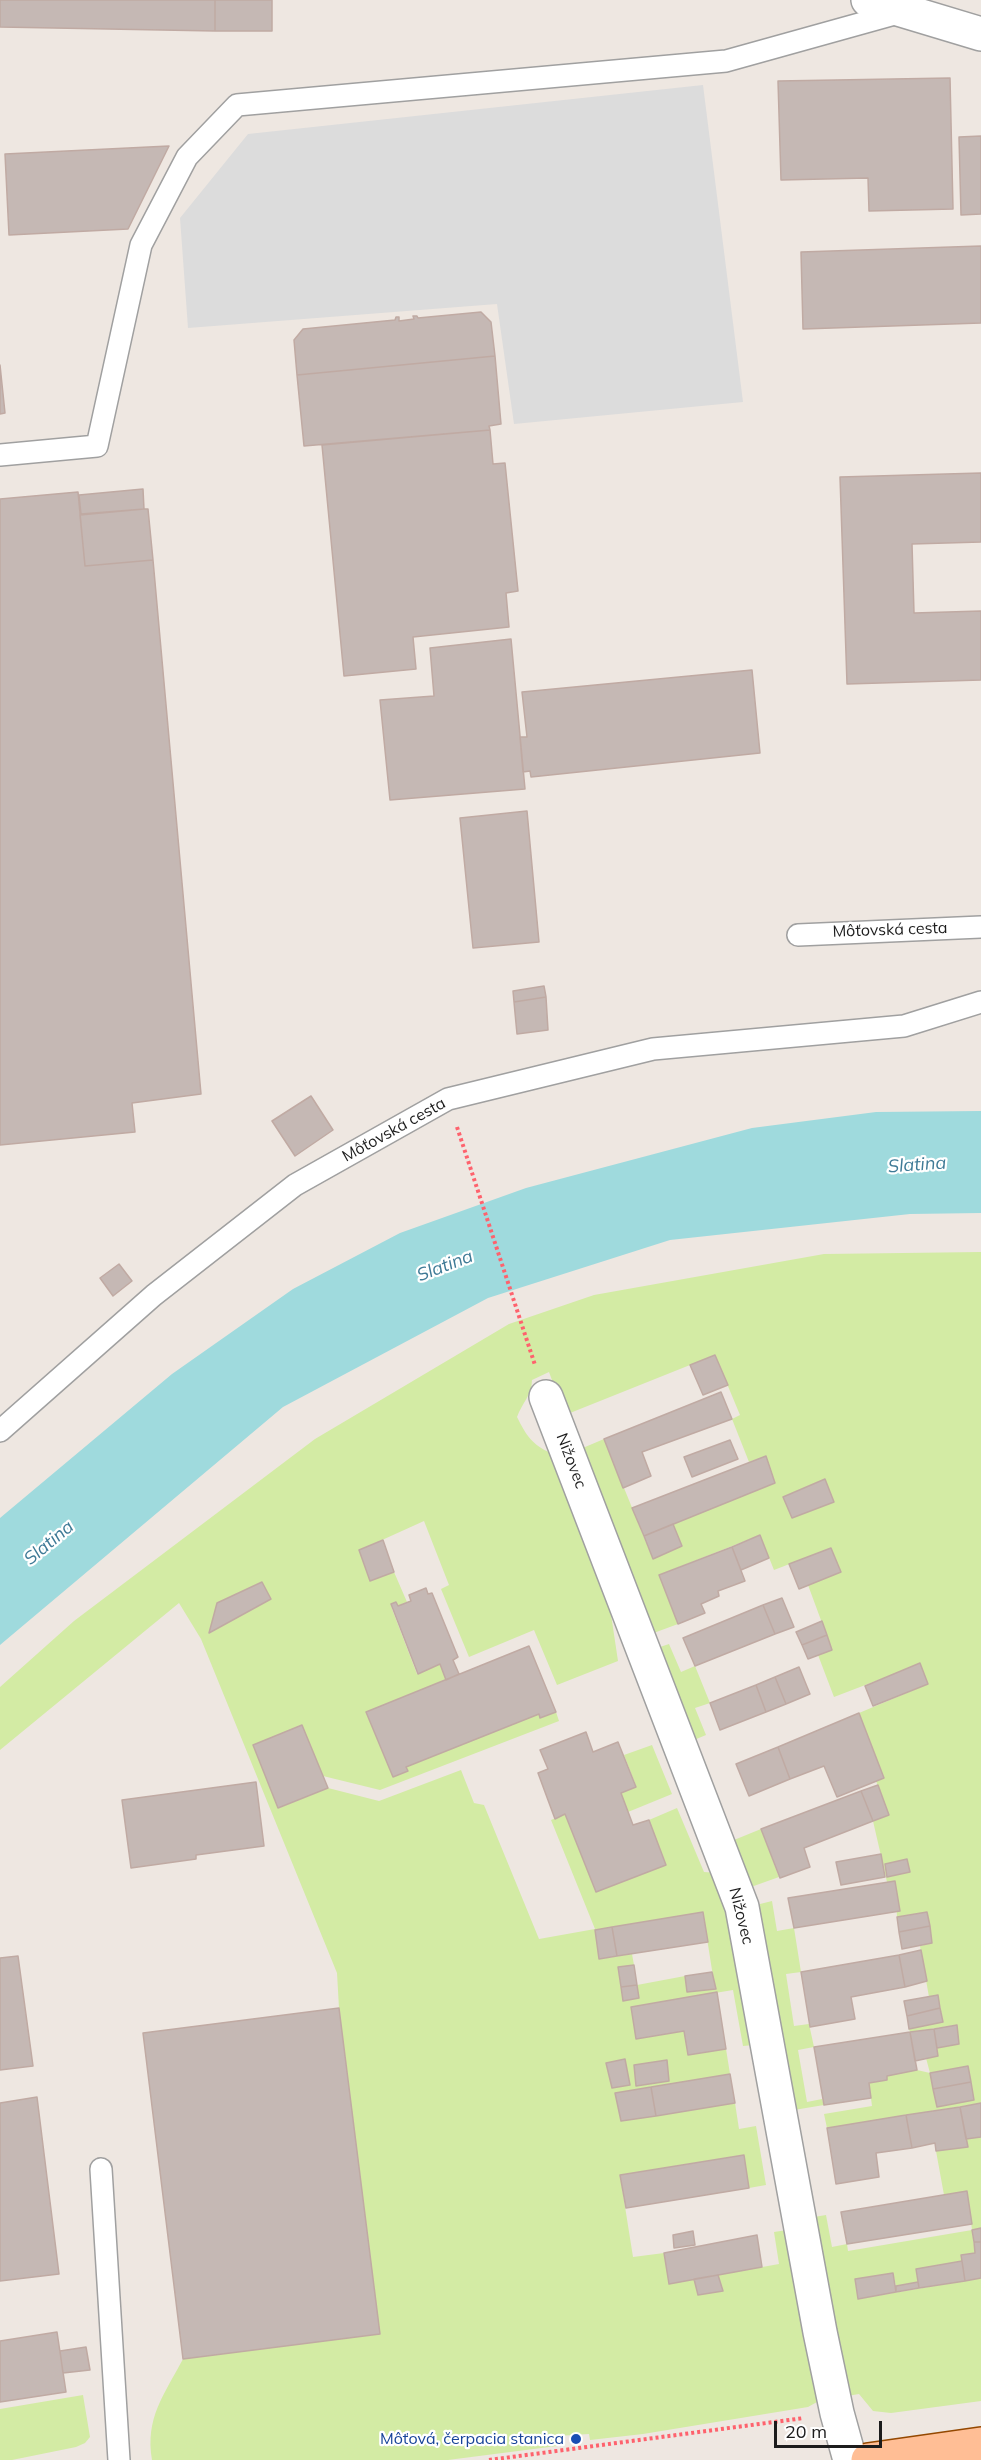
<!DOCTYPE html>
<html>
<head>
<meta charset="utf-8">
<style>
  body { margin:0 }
  #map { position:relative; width:981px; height:2460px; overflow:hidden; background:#eee7e1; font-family:Mulish,sans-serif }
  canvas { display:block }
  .scale { position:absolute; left:774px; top:2421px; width:108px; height:27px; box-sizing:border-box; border:3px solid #1c1c1c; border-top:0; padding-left:8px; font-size:18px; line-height:21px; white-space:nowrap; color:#1c1c1c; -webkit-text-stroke:4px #fff; paint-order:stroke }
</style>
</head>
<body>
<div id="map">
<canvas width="981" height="2460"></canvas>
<div class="scale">20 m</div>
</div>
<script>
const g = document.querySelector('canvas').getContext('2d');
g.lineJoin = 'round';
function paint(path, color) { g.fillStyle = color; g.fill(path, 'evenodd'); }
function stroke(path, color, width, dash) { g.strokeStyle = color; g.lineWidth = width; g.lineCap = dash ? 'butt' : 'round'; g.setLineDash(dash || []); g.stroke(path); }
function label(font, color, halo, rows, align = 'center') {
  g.font = font + ' Mulish,sans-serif'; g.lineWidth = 4.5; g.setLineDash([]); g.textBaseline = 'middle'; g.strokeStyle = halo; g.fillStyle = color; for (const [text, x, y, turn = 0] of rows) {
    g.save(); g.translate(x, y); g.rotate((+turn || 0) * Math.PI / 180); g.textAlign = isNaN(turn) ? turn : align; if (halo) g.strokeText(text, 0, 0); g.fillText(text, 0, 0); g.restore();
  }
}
paint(new Path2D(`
  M981 1252V2103L827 2128 824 2114 872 2106 869 2083 887 2080V2076L917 2070 930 2073 926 2058 938 2056 937 2048 959 2044 956 2025 910 2032 909 2029 943 2022 938 1996 929 1997 920 1946 932 1943 927 1912 897 1917 895 1881 887 1882 873 1821 889 1815 876 1781 884 1778 859 1713 928 1684 920 1664 834 1697 818 1655 832 1650 808 1585 841 1572 831 1548 774 1570 760 1535 659 1575 678 1624 651 1634 578 1450 604 1439 653 1559 682 1546 673 1524 775 1483 766 1456 749 1462 732 1419 740 1415 715 1355 565 1415 549 1372 532 1380C532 1395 522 1403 517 1417 526 1435 532 1445 551 1453L609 1601 618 1661 557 1685 534 1630 469 1657 441 1589 449 1585 424 1521 360 1550 370 1581 394 1572 407 1602 398 1606 396 1602 391 1604 392 1609 417 1674 440 1664 446 1680 367 1712 393 1777 407 1771 406 1767 539 1714 541 1718 556 1712 559 1721 380 1790 323 1776 302 1725 253 1745 279 1808 328 1788 379 1801 461 1770 474 1803 484 1805 539 1939 595 1929 551 1820 565 1814 596 1892 666 1865 649 1820 677 1808 704 1872 718 1873 729 1908 754 2045 743 2046 733 1990 631 2007 636 2039 684 2031 688 2055 726 2049 730 2074 616 2093 621 2121 735 2103 739 2129 756 2126 766 2185 749 2188 743 2155 620 2175 633 2257 664 2253 669 2284 694 2279 698 2295 722 2291 718 2275 779 2264 774 2232 787 2230 817 2402 808 2407 643 2434 590 2440 589 2434 557 2436V2446L448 2460H152C145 2418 164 2395 183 2359L380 2334 339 2008 337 1973 201 1639 179 1603 0 1750V1687L74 1621 315 1439 509 1324 594 1295 824 1254ZM703 1913 715 1989 688 1992 685 1976 637 1985 639 1998 623 2001 618 1968 634 1965 632 1954 600 1959 596 1930Z
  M669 1644 681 1672 695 1666 710 1703 695 1708 706 1735 694 1740 657 1648Z
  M652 1745 672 1794 628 1812 621 1793 636 1786 624 1755Z
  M761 1829 779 1877 751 1887 734 1840Z
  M772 1901 777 1931 794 1928 801 1972 786 1974 794 2026 809 2024 814 2047 798 2050 807 2102 822 2099 824 2105 794 2110 756 1905Z
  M981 2137V2228L972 2230 975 2253 961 2255 962 2261 916 2269 918 2282 896 2286 893 2273 855 2280 858 2299 981 2278V2401L891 2413 873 2411 859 2394 847 2396 814 2217 826 2215 832 2247 847 2244 848 2251 972 2230 967 2191 944 2195 936 2151 968 2147 966 2139Z
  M83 2395 90 2437 85 2443 76 2447 12 2460H0V2409Z`), '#d3eba4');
paint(new Path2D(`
  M703 85 743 402 514 424 497 304 188 328 180 218 248 134Z`), '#dcdcdc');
paint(new Path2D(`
  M981 1111V1213L910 1214 670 1240 488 1298 283 1407 0 1645V1518L172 1374 293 1289 400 1233 526 1188 752 1128 876 1112Z`), '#9fdadd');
const building = new Path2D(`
  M0 0H215V31L0 27Z
  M215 0H272V31H215Z
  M950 78 953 209 869 211 868 178 781 180 778 81Z
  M981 136V214L961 215 959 137Z
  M169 146 128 229 9 235 5 154Z
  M981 246V323L803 329 801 252Z
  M481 312 491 322 495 356 297 375 294 340 303 329 395 320 396 317H399V321L414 319 413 316H417L418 318Z
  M495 356 501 424 489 426 490 430 304 446 297 375Z
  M0 365 5 413 0 414Z
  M490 430 493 464 505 463 518 591 506 593 509 627 413 637 416 669 344 676 322 445Z
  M981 473V542L912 544 914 613 981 611V680L847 684 840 477Z
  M143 489 144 509 81 514 79 495Z
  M78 492 85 566 153 560 201 1094 132 1103 135 1132 0 1145V499Z
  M144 509H148L153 560 85 566 80 515Z
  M511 639 525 789 390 800 380 700 434 696 430 648Z
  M752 670 760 753 531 777 530 771 523 772 520 737H527L522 692Z
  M527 811 539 942 473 948 460 818Z
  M544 986 546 997 514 1002 513 991Z
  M546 997 548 1030 517 1034 514 1002Z
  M311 1096 333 1130 295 1156 272 1121Z
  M119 1264 132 1281 113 1296 100 1278Z
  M715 1355 728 1385 703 1395 690 1365Z
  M721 1392 732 1419 642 1452 651 1476 623 1488 604 1439Z
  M730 1440 738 1459 692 1477 684 1457Z
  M766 1456 775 1483 644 1536 632 1508Z
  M825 1479 834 1502 792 1518 783 1497Z
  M673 1524 682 1546 653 1559 644 1536Z
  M760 1535 769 1558 741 1570 732 1547Z
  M383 1540 394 1572 370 1581 359 1550Z
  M732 1547 745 1581 718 1591 719 1596 701 1604 705 1613 678 1624 659 1575Z
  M831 1548 841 1572 799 1589 789 1564Z
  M262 1582 271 1599 209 1633 217 1603Z
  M426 1588 428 1594 432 1593 458 1657 453 1660 459 1674 446 1680 440 1664 418 1674 391 1604 396 1602 398 1606 411 1601 409 1595Z
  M782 1598 794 1627 775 1634 763 1605Z
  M763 1605 775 1634 695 1666 683 1638Z
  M822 1621 827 1635 802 1645 796 1632Z
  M827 1635 832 1650 808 1659 802 1645Z
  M529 1646 556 1712 540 1718 539 1714 406 1767 408 1771 393 1777 366 1712Z
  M920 1663 928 1684 873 1706 865 1686Z
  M799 1667 810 1694 786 1704 775 1677Z
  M775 1677 786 1704 766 1712 756 1685Z
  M756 1685 766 1712 720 1730 710 1703Z
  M859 1713 884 1778 837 1797 824 1766 790 1779 778 1747Z
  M302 1725 328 1788 278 1808 253 1745Z
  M586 1732 593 1752 618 1742 636 1787 621 1793 633 1825 649 1820 666 1865 596 1892 565 1814 555 1819 538 1773 548 1769 540 1750Z
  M778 1747 790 1779 749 1796 736 1764Z
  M256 1782 264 1846 196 1855V1859L131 1868 122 1800Z
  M878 1785 889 1815 873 1821 861 1791Z
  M861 1791 873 1821 804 1848 810 1867 780 1878 761 1829Z
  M881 1854 885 1877 841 1885 836 1862Z
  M907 1859 910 1872 887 1877 885 1864Z
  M895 1881 900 1911 794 1928 788 1898Z
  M703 1912 708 1942 617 1956 612 1927Z
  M927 1912 930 1926 899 1932 897 1917Z
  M930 1926 932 1943 902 1949 899 1932Z
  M612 1927 617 1956 599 1959 595 1930Z
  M921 1950 927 1981 905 1987 899 1955Z
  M899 1955 905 1987 851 1997 855 2019 810 2027 801 1972Z
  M18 1956 33 2066 0 2070V1958Z
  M634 1965 637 1985 621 1987 618 1967Z
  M712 1972 716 1989 687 1992 685 1976Z
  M637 1985 639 1998 623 2001 621 1987Z
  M717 1992 726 2049 688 2055 684 2031 636 2039 631 2007Z
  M938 1995 940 2008 907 2016 904 2001Z
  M339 2008 380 2334 183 2359 143 2033Z
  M940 2008 943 2022 909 2029 907 2016Z
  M957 2025 959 2044 937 2048 934 2029Z
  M934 2029 938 2056 915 2061 910 2032Z
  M910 2032 917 2070 887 2076V2080L869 2083 871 2098 824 2105 814 2047Z
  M625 2059 630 2085 612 2088 606 2063Z
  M667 2060 669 2081 636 2086 634 2065Z
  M968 2066 971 2082 933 2089 930 2073Z
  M730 2074 735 2103 656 2116 651 2087Z
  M971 2082 974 2100 937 2107 933 2089Z
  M651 2087 656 2116 621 2121 615 2093Z
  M37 2097 59 2274 0 2281V2103Z
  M981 2103V2137L966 2139 960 2107Z
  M960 2107 968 2147 936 2151 935 2143 912 2148 906 2115Z
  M906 2115 912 2148 876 2153 879 2177 836 2184 827 2128Z
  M744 2155 749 2188 626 2208 620 2175Z
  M967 2191 972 2224 847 2244 841 2212Z
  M981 2228V2242H974L972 2230Z
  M693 2231 695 2245 674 2248 673 2235Z
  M757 2235 762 2267 669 2284 664 2253Z
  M974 2242H981V2278L965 2281 961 2255 975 2253Z
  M962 2261 965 2281 919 2288 916 2269Z
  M893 2273 896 2292 858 2299 855 2279Z
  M718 2275 723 2291 698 2295 694 2279Z
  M918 2282 919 2288 896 2292V2286Z
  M57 2332 66 2392 0 2402V2341Z
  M86 2347 90 2370 63 2373 60 2351Z`);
paint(building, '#c5b8b4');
stroke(building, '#c0aaa3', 1.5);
const lane = new Path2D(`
  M0 455 97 446 141 245 187 157 237 105 726 61 902 12
  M798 935 981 927
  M0 1431 154 1295 295 1185 448 1099 653 1049 904 1026 981 1002
  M101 2169 119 2460`);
const street = new Path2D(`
  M868 0 981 34
  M546 1397 742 1907 820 2332 837 2413 850 2460`);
const primary = new Path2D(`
  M868 2460 981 2444`);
stroke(lane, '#a0a0a0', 24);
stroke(street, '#a0a0a0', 36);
stroke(primary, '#944800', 36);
stroke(new Path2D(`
  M457 1127 535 1365
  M489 2460 804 2418`), '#fe626d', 4, [3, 3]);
stroke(lane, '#fff', 21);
stroke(street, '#fff', 33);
stroke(primary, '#ffbe95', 33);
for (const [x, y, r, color] of [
  [576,2439,6,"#1a4fb4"]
]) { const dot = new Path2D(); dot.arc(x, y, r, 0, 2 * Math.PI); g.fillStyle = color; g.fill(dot); stroke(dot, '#fff', 2); }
label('16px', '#1c1c1c', '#fff', [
  ["Môťovská cesta",890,930,-2],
  ["Môťovská cesta",394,1130,-29],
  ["Nižovec",571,1461,69],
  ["Nižovec",741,1916,76]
]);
label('16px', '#164399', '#fff', [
  ["Môťová, čerpacia stanica",564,2439]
], 'right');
label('italic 18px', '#3e7a96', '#fff', [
  ["Slatina",917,1165,-4],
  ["Slatina",445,1266,-21],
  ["Slatina",49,1543,-40]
]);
</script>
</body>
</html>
